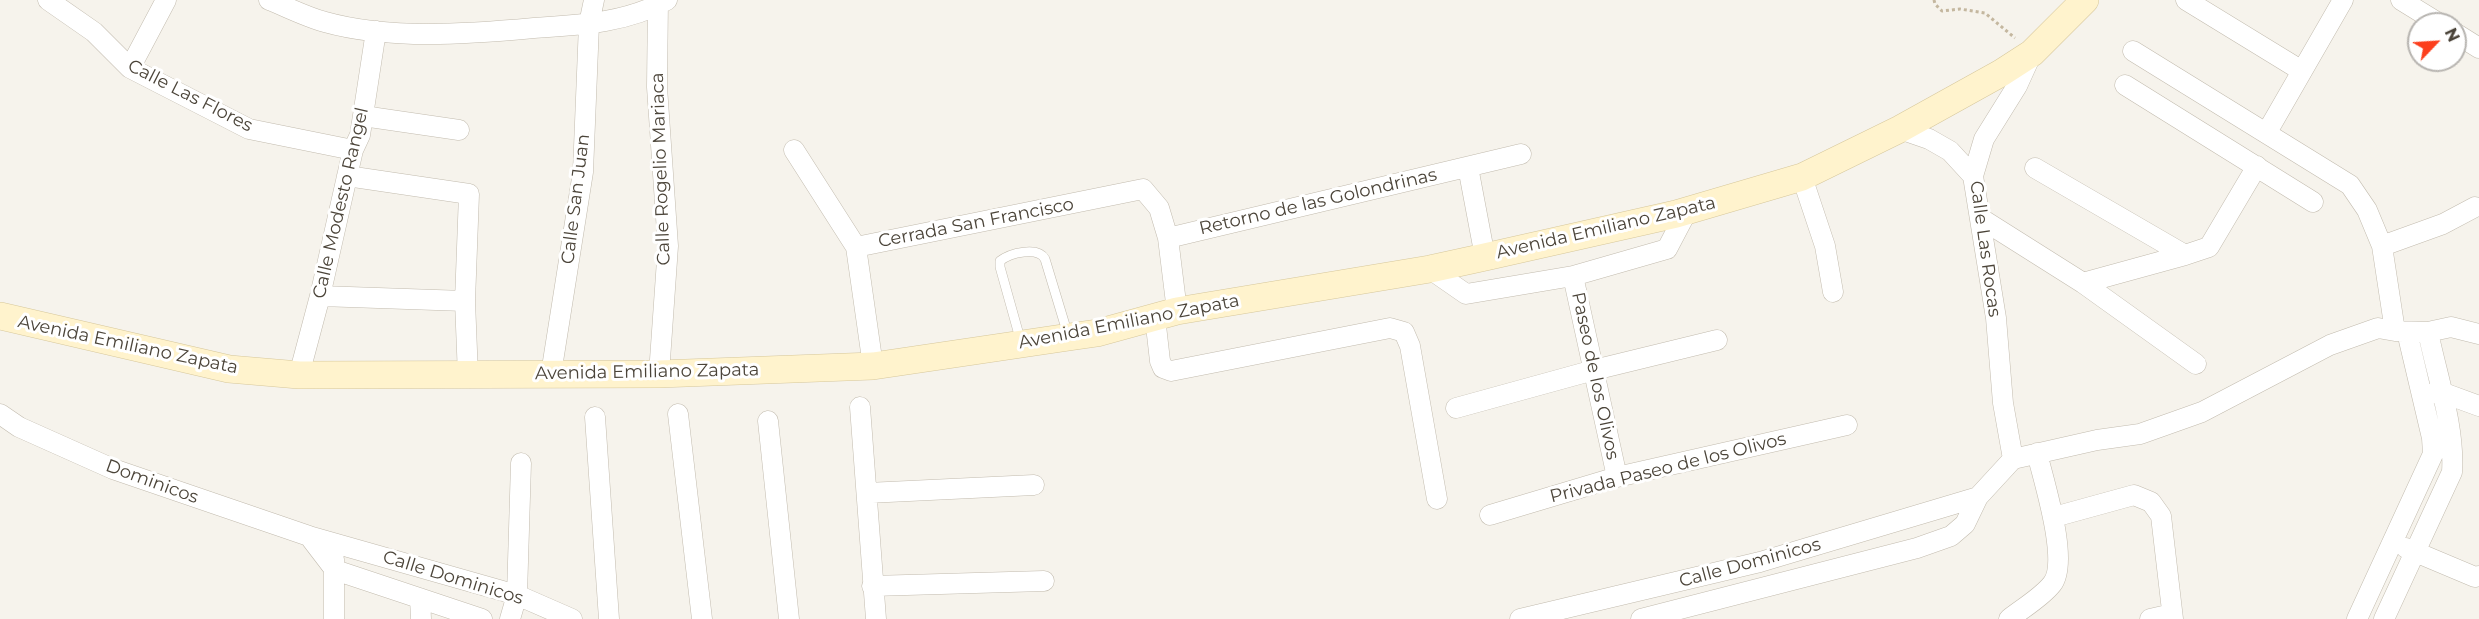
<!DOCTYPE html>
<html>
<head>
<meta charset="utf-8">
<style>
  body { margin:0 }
  #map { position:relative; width:2479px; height:619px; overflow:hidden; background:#f6f3ec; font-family:Montserrat,sans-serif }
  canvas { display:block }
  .north { position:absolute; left:2407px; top:12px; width:60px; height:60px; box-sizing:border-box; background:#fff; border:2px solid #b7b4b0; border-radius:50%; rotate:65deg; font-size:16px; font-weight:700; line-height:24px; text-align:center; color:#4b4439 }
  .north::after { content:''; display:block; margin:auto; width:21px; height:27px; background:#fc3f1d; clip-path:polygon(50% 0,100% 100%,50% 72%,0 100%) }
</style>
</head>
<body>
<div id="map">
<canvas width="2479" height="619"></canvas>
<div class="north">N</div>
</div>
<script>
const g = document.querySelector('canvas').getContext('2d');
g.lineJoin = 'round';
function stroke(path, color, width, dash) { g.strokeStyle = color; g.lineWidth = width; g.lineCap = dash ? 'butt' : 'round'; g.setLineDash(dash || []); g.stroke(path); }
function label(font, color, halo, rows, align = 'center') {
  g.font = font + ' Montserrat,sans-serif'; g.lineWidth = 6; g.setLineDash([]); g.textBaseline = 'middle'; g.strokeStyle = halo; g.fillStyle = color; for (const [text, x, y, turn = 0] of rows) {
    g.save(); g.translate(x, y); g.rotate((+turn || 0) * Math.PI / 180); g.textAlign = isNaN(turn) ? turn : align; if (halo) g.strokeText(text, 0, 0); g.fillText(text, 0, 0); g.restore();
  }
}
const lane = new Path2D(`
  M1021 342 1000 267V261C1010 253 1038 246 1045 259L1068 335`);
const street = new Path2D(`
  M48 0 94 32 130 68 249 129 353 150
  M269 0C287 7 306 17 325 22 389 40 468 34 534 28 579 25 627 23 667 0
  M658 0 657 87 668 246 659 374
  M2186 0 2302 71
  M2401 0 2440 24
  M2455 33 2479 48
  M2133 51 2350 185 2367 210 2382 246 2395 331
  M130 68 166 0
  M2125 85 2313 202
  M363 116 459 130
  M1900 129 1929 139 1950 151 1973 176
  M2267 132 2343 0
  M794 150 856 247 873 366
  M1468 167 1485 257
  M2035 168 2185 255
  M347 176 469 194 465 301 468 376
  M1802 177 1825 246 1833 292
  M1980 218 2083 283 2196 364
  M1168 238 1521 154
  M2382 246 2443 224 2475 207
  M856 247 1143 189 1159 208 1168 238 1177 311
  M1430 269 1466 294 1573 276 1667 249 1687 211
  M1573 276 1617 477
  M2083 283 2185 255 2209 247 2257 166
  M320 296 465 301
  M1155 317 1160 361 1163 368 1171 371 1390 328 1404 332 1410 346 1437 499
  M551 374 583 172 589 24 594 0
  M299 375 320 296 353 150 360 135 376 31
  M2430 394 2441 392 2479 406
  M860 407 876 619
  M1456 408 1594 370 1717 340
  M0 414 19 427 113 469 309 536 517 595 572 619
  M678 414 702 619
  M595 417 609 619
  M768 421 789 619
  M2013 459 2097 440 2140 434 2202 412 2330 345 2378 328 2395 331 2428 332 2451 327 2479 334
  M2013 459 2003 403 1996 318 1973 176 1984 139 2017 86 2032 53
  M867 493 1034 485
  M1490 515 1617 477 1847 425
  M2054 517 2134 495 2151 502 2161 516 2173 619
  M309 536 335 570 482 619
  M2406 548 2475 577 2479 576
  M334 559V619
  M872 586 1044 581
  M420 598 421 619
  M510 619 517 595 521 463
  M1520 619 1760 562 1978 497
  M1641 619 1917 548 1951 536 1965 524 1978 497 2013 459
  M2009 619C2023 608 2042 597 2052 584 2070 562 2043 479 2037 453
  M2150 619 2172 614
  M2357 619 2433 454 2432 438 2407 332
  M2384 619 2452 472C2455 427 2437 376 2428 332`);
const secondary = new Path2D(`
  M0 316 229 369 299 375 659 374 873 366 1069 337 1097 333 1177 311 1430 269 1485 257 1676 214 1802 177 1900 129 2001 73 2032 53 2085 0`);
stroke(lane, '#c2bbae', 10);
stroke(street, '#c2bbae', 21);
stroke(secondary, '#d6c79b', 28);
stroke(new Path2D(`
  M1934 0 1935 4 1942 11 1960 9 1985 13 2015 38`), '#c4b79f', 3, [3, 3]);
stroke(lane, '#fff', 9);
stroke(street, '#fff', 20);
stroke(secondary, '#fff3cd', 27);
label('18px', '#4b4439', '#fff', [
  ["Calle Las Flores",190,96,27],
  ["Calle Rogelio Mariaca",661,169,-92],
  ["Calle San Juan",576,199,-83],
  ["Retorno de las Golondrinas",1318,202,-13],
  ["Calle Modesto Rangel",341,203,-77],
  ["Cerrada San Francisco",976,223,-11],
  ["Avenida Emiliano Zapata",1606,228,-13],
  ["Calle Las Rocas",1985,249,82],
  ["Avenida Emiliano Zapata",1129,322,-11],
  ["Avenida Emiliano Zapata",128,345,12],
  ["Avenida Emiliano Zapata",647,372,-1],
  ["Paseo de los Olivos",1595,376,78],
  ["Privada Paseo de los Olivos",1668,468,-14],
  ["Dominicos",152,482,20],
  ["Calle Dominicos",1750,563,-15],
  ["Calle Dominicos",453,578,17]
]);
</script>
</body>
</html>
